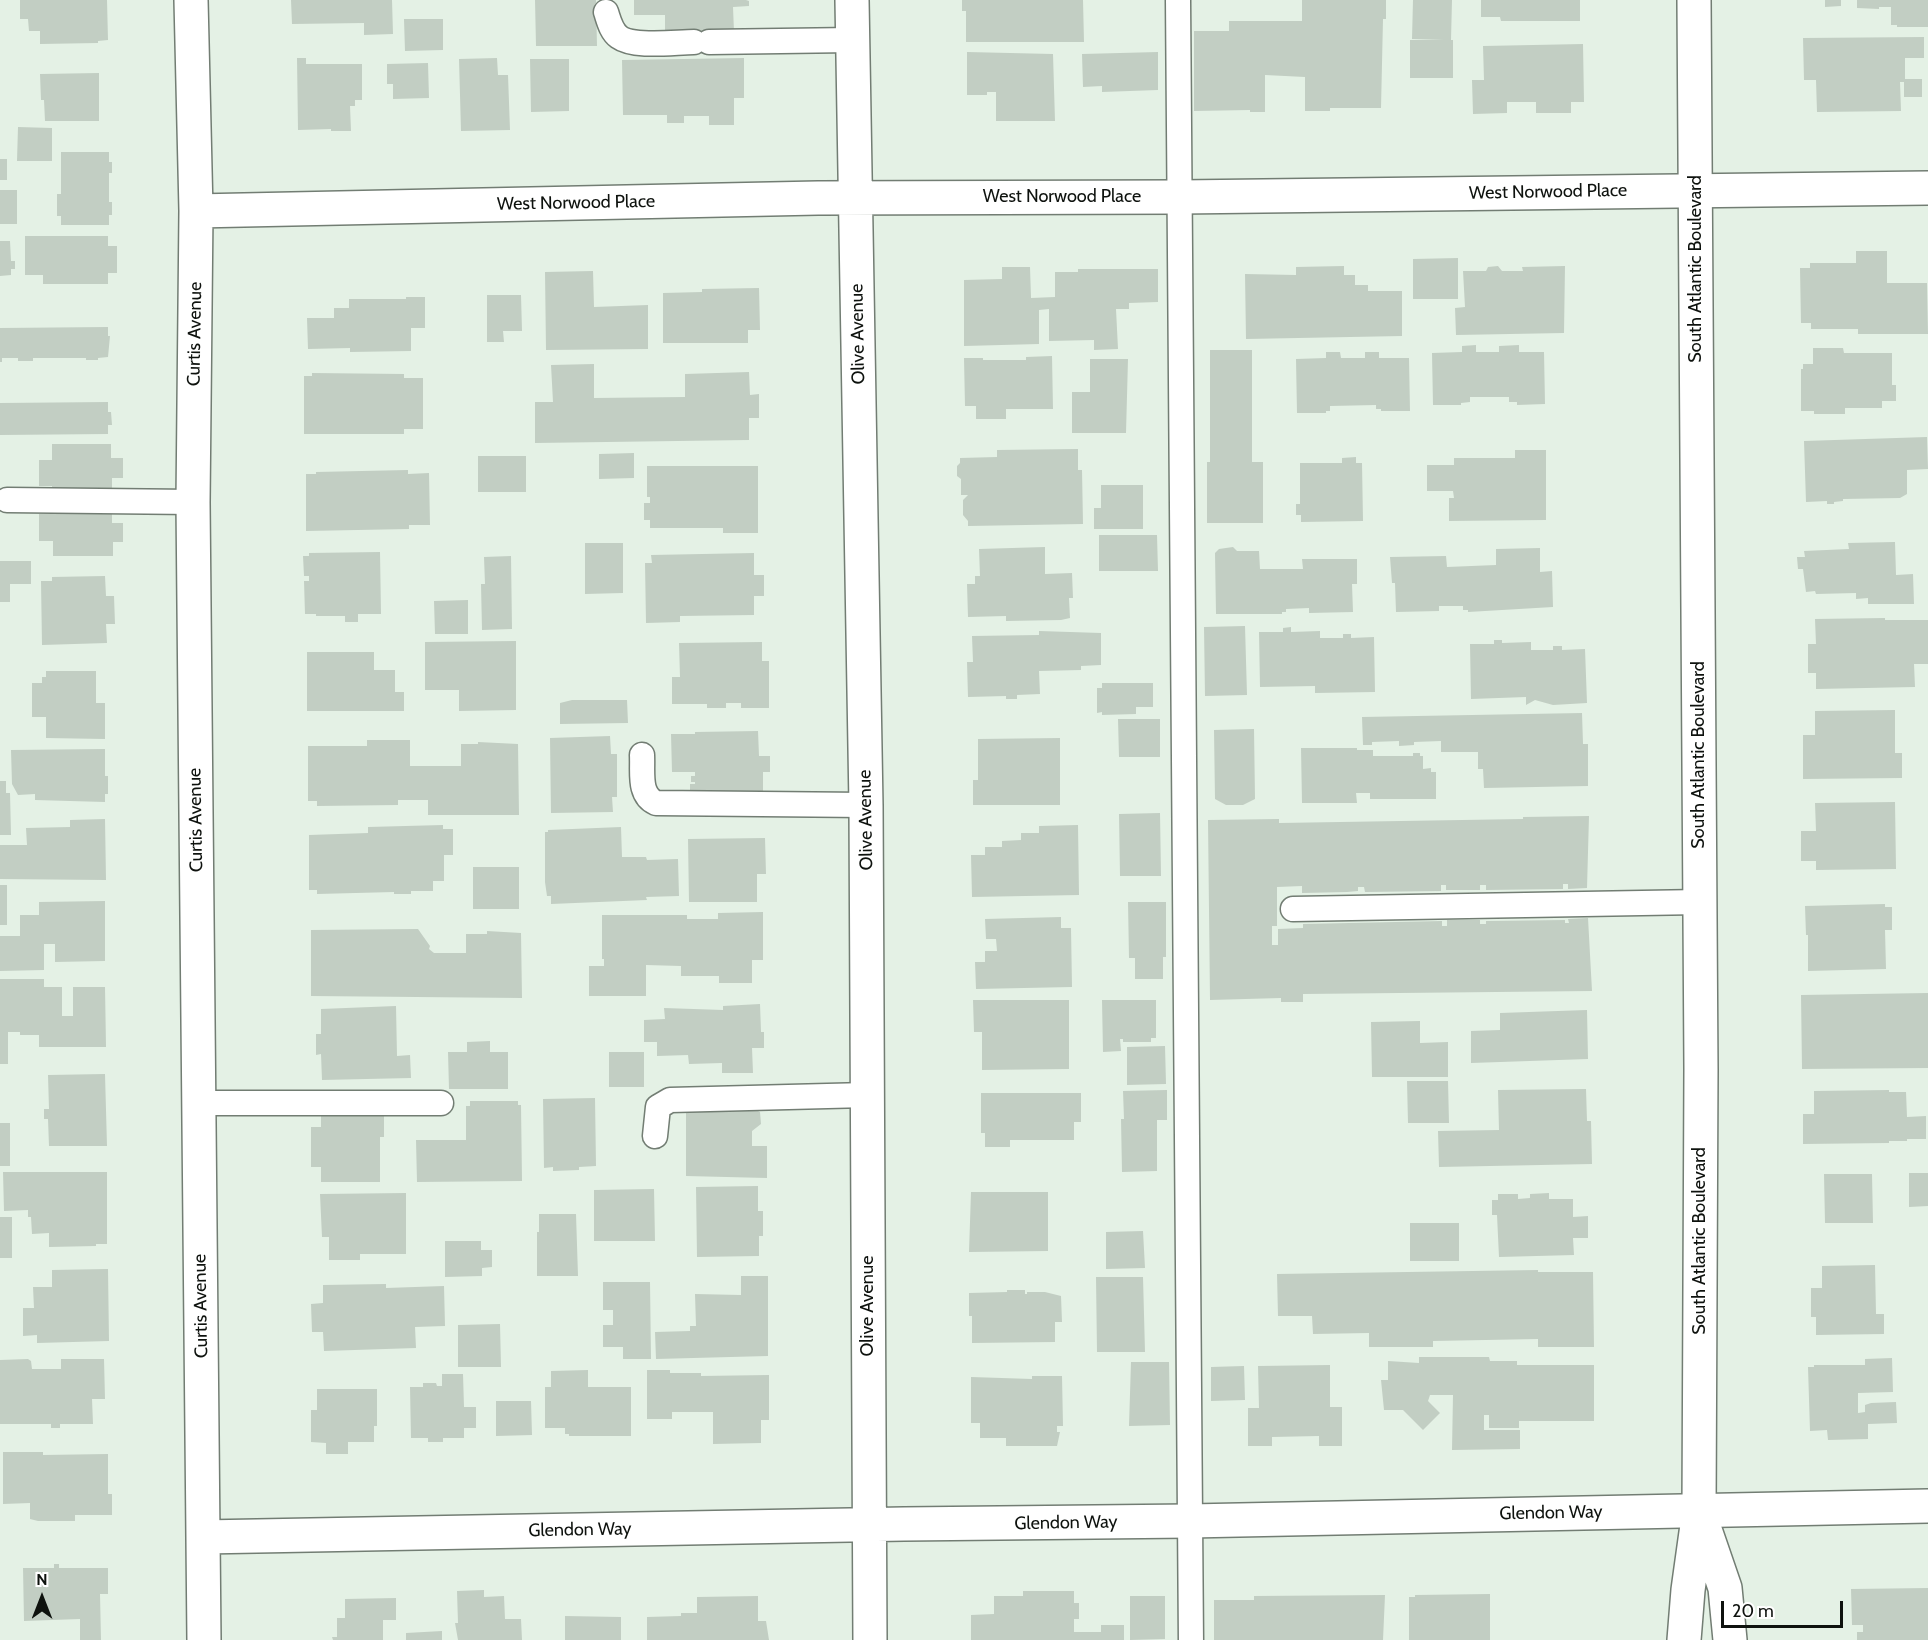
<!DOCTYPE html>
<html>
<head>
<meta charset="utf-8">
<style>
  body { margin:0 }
  #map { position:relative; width:1928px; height:1640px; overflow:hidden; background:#e4f1e5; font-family:Cabin,sans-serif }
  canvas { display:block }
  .north { position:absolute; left:12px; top:1568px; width:60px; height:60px; -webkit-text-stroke:4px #fff; paint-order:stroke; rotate:0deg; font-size:16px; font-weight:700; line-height:24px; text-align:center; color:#0e120e }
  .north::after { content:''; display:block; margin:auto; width:21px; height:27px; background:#0e120e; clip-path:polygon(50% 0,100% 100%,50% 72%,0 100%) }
  .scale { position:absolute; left:1721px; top:1601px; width:122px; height:27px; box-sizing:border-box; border:3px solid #0e120e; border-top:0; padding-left:8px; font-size:18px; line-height:21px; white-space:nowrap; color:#0e120e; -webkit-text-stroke:4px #fff; paint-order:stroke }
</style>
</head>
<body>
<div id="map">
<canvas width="1928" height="1640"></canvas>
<div class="north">N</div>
<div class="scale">20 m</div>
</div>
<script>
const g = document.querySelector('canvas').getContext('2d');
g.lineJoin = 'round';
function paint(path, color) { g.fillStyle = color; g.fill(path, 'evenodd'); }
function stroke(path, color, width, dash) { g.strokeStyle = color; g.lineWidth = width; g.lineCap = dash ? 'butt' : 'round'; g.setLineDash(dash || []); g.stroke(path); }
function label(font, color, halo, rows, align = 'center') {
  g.font = font + ' Cabin,sans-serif'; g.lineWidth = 5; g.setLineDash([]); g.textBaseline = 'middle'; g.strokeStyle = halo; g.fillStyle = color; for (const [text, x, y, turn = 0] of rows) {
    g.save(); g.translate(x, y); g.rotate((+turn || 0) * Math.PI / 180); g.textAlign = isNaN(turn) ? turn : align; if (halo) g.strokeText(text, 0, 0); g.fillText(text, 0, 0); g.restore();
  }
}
paint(new Path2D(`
  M20 0H107L108 40 98 41V43L40 44V31H29L28 19H20Z
  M291 0H392L393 34 364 35V23L292 24Z
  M535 0H596L597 46H536Z
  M634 0H746L749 1V6L733 7 734 32 709 50 665 33V15H634Z
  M962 0H1083L1084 42H966V11H962Z
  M1302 0H1386V19H1383L1381 108H1330V111H1305V77L1265 75V112H1250V110L1194 111V31H1229V21H1302Z
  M1413 0H1452L1451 40H1453V78H1410V40H1444L1412 39Z
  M1481 0H1580V21H1501L1500 17H1481Z
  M1825 0H1841V6L1825 7Z
  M1857 0H1928V27H1897V25H1891V7H1879V9L1857 8Z
  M404 19H443V50L405 51Z
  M1924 37V58H1905V79H1922V97H1904V82H1900L1901 111 1817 112 1816 80H1804L1803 38Z
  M1583 44 1584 102H1571V113H1536V102H1507V113L1473 114 1472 80H1484L1483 46Z
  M967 52 1053 54 1055 121H996V92H987V95H967Z
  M1158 52V90L1102 92V86L1083 87 1082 54Z
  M297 58H306V64H362V100H355V106H350L351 131H331V129L298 130Z
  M497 58 498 75H508L510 130 461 131 459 59Z
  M744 58V98H734V125H709V116H684V123H667V115H623L622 60Z
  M530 59H569V111L531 112Z
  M428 63 429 98 393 99V84H387V64Z
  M99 73V121H45L44 100H41L40 74Z
  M18 127 52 128V161H17Z
  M61 152H109V162H112V173H109V202H112V215H109V225H61V216H57V194H61Z
  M0 159H7V180H0Z
  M0 190H17V224H0Z
  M25 236H108V246H117V273H108V284H43V275H25Z
  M0 241H10L11 261H15V269H11V275L0 276Z
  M1856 251H1887V283H1927L1928 334H1858V329H1811V323H1801L1800 268H1810V263H1856Z
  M1458 258V299H1413V259Z
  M1344 266V275H1355V285H1368V291H1402V336L1246 339 1245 274 1296 275V267Z
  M1498 266 1502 271H1523L1522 267 1565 266 1564 333 1456 335 1455 308 1465 307 1463 271H1486L1488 267Z
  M1002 267H1030L1031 298 1055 297V272H1078V269H1158V302L1129 303V309H1116L1118 349 1094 350V340L1049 341V309L1039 310V344L964 346V280L1002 279Z
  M593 271 594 307 648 305V349L546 350 545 272Z
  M759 288 760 330H748V343H663V293L702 292V289Z
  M487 295H521L522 331H503L504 342H487Z
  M406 297H425V328H411V351L350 352V348L308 349 307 318H334V308H349V299H406Z
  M108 327V336H110L108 357 98 358V360H86V358H33V361H18V358H2V362H0V328Z
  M1476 345V352H1499V346L1519 345V352H1544L1545 404 1517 405V402H1509V397H1470V402L1461 403V405H1433L1432 353 1462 352V346Z
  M1813 348H1843L1844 353H1892V385H1896V401H1882V408H1845V414H1814V411H1801V369H1803V364H1813Z
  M1210 350H1252V462H1263V523H1207V462H1210Z
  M1326 352H1340L1341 358H1365V352H1379V358H1409L1410 411H1381V409H1376V405L1330 406V411H1326V413H1297L1296 359 1326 358Z
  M1052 356 1053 409H1006V419H976V406H965L964 358H983V360H1026V357Z
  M1090 359H1128L1126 433H1072V392H1090Z
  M594 364V398L685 397V374L749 372 750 395 759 394V418H749V440L535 443V402H553L551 365Z
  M312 373 404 374V378H423V429H404V434H304V376H312Z
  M108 402V412H111L112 425H108V434L0 435V403Z
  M1927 437 1928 469 1907 470V494L1900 498 1843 499V501L1834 502V504H1827V501L1806 502 1804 441Z
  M52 444H111V458H123V478H112V491H52V486H39V460H52Z
  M1078 449V470H1082L1083 524 968 526V521L963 515V500L968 495H961V479L957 476V466L960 463V458L997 457V450Z
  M1515 450H1546V520L1449 521V498H1454L1453 491H1427V465H1454V458H1515Z
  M634 453V478L599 479V454Z
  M478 456H526V492H478Z
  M1356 457V463H1362L1363 521 1301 522V515H1296V504H1300V463H1342V458Z
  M647 466H758V533H723V528H650V520H644V503H650V497H647Z
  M408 470V474L429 473 430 525H409V529L306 531V474H316V472Z
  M1101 485H1143V529H1094V508H1101Z
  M112 508V523H123V542H113V556H53V541H39V514H53V509Z
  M1099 535H1157L1158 571H1099Z
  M1895 542 1896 575 1913 574 1914 604H1868V598L1856 599V593L1816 594 1815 591 1806 592 1803 569H1798L1797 557H1805L1804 551 1849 549 1848 543Z
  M585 543H623V593L585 594Z
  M1045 547V574L1072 573 1073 598H1069L1070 618 1061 620 1006 621V616L968 617 967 584H975V576H980L979 549Z
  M1233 547 1237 551H1259L1260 569H1303L1302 559H1357V584H1352L1353 612 1309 613V608L1286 609V612H1282V614H1216L1215 553 1219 549Z
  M1540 548V572L1552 571 1553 607 1468 612V610H1463V606H1439V611L1396 612 1395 583H1392L1390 557 1446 556 1447 567 1496 565V549Z
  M380 552 381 614H358V622H345V616H316V614H305L304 581H309V576H304L303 556H309V553Z
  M754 553V575H764V596H754V615L680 616V622L646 623 645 563H652L651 555Z
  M511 556 512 629 482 630 481 584H485L484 557Z
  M0 561H31V584H10V602H0Z
  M105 576 106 596H114L115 624H106L107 643 42 645 41 581H52V577Z
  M468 600V634H435L434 601Z
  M1885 618V620H1928V664H1914L1915 687 1816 689V673H1808V644H1816L1815 619Z
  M1245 626 1247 695 1205 696 1204 627Z
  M1291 627V632L1320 631V638H1343V634H1351V638L1374 637 1375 692 1315 693V686L1260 687 1259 632H1283V628Z
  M1039 631 1101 633V665L1081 666V670L1039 671 1040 694 1017 695V699H1006V696L968 697 967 662H973L972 636 1039 635Z
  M1494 640H1502V643L1531 642V650H1553V646H1562V650L1585 649 1587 703 1553 705 1535 700 1526 705V697L1471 699 1470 644H1494Z
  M516 641V710L459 711V690H425V642Z
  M762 642V661H769V708H741V703H726V708H707V704H672V677H680L679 643Z
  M307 652H374V670H395V692H404V711H307Z
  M46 671H96V703H105V739L46 738V717H32V683H42V677H46Z
  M1102 683H1153V707H1136V714L1102 715V712L1097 713V688H1102Z
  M572 700H627L628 723 560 724V703Z
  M1895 710V753H1902V778L1803 779V735H1815V711Z
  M1582 713 1583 744H1588V786L1484 788 1483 769H1478V752H1441V741L1414 742V745L1399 746V741L1372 742V745H1363L1362 717Z
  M1118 719H1160V757H1119Z
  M1254 729 1255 799 1243 805H1226L1215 799 1214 730Z
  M758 731 759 756H770V772H763V795L690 793V784H695V782H691V776H695V772H672L671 734H695V732Z
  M610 736 611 754H617V797H612L613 812 551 813 550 738Z
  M1060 738V805H973V780H978V739Z
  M367 740H410V766H461V744H478V742L518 744 519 815H428V800H398V805L317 806V801H308V746H367Z
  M1301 748H1357V750H1373V756H1413V753H1420V756H1423V769L1431 768V772H1436V799H1370V793H1356L1357 803H1302Z
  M105 749V776H108V794H105V802L35 800V794L18 795 12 784 11 750Z
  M0 781H6V793H10L11 835H0Z
  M1895 802 1896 869 1816 870V861H1801V831H1816L1815 803Z
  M1160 813 1161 876H1120L1119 814Z
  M1589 816 1587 888 1568 889V884H1563V889L1486 890V885H1480V890H1446V885H1441V891L1365 892 1364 887H1358V891L1347 892 1302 893V886L1277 887V926H1272V945H1278V929L1303 928V924L1442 921V926H1447V920H1480V924H1486V921L1565 920V923H1569L1568 919 1588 918 1592 991 1303 994V1002H1281V998L1210 1000 1208 820 1279 819V823L1523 819V817Z
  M105 819 106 880 0 879V845H27L26 828 70 827V820Z
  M443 825V829H453V855H444V881H433V891H411V894H394V892L317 894V890H309V835L368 833V827Z
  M1078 825 1079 895 972 897 971 855H985V847H1002V841L1021 840V833H1039V826Z
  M621 827 622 857H646L647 860 678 859 679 896 646 897 647 900 551 904V896H547L545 882V832H548V830Z
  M765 838 766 874H757V902H689L688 839Z
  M473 867H519V909H473Z
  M0 885H7V925H0Z
  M105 901V961L55 962V944H44V970L0 971V936H20V915H39V902Z
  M1128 902H1166V957H1163V979H1135V958H1129Z
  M1885 904V907H1892V930H1885L1886 969 1808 971V935H1806L1805 906Z
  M763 912V960H752V983H719V976H681V966L646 965V996H589V966H604V959H602V915H687V919H718V913Z
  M1061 917V928H1071L1072 987 976 989 975 962H985V951H997L996 939H986L985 919Z
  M418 929 430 946 429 949 434 953H466V934H487V931L521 933 522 998 311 996V930Z
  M0 979H44V987H62V1016H73V987H105L106 1047H39V1035H20V1032H8V1064H0Z
  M1928 993V1068L1802 1069 1801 995Z
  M973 1000H1069V1069L982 1070V1032H974Z
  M1102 1000H1156V1038H1151V1042H1123V1039H1120L1121 1051 1103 1052Z
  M760 1004 761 1032H764V1048H752L753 1073H722V1063L689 1064 688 1055 657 1056V1042H644V1020L665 1019 664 1008 723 1010V1006Z
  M396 1006 397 1056 410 1055 411 1078 322 1080 321 1054 316 1055V1034H321V1009Z
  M1587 1010 1588 1059 1471 1063V1031L1500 1030V1013Z
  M1420 1021V1043L1448 1042V1077H1372L1371 1022Z
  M490 1041V1052H508V1089H449L448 1052H467V1042Z
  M1165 1046 1166 1084 1127 1085V1047Z
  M609 1052H644V1087H609Z
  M105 1074 107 1146H49L48 1119H44V1109H49L48 1075Z
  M1407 1081H1448L1449 1123H1408Z
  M1586 1089 1587 1121H1591L1592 1164 1439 1167 1438 1131 1499 1130 1498 1090Z
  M1167 1090V1120H1157V1171L1122 1172 1121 1119H1124L1123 1091Z
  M1889 1090V1092H1906L1907 1117 1926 1116V1139H1907V1141H1889V1143L1803 1144V1114H1814V1091Z
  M981 1093H1081V1122H1074V1140H1010V1147H985V1133H981Z
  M595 1098 596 1166 579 1167V1170L553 1171V1167L544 1168 543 1099Z
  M470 1101H518V1105H521L522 1181 417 1182 416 1140H466V1106H470Z
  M751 1107 760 1112 761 1124 752 1131V1146H767V1178L686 1176V1110Z
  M321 1110 384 1111V1137H380V1182H321V1167H311V1127H321Z
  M0 1123H10V1166H0Z
  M3 1172H107V1244H96V1246L49 1247V1233L32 1234 31 1217H28V1210L4 1211Z
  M1909 1173H1928V1206L1909 1207Z
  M1824 1174H1872L1873 1223H1825Z
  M758 1186V1211H763V1236H759V1256L697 1257 696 1187Z
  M654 1189 655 1241H594V1190Z
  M971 1192H1048V1251L969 1252Z
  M406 1193V1254H360V1260H329V1237H322L320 1194Z
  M1549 1193V1199H1573V1217L1588 1216V1238H1573L1574 1255 1499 1257 1497 1215H1492V1200H1498V1194H1518V1199L1530 1198V1194Z
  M539 1214H576L578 1276H537V1232H539Z
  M0 1217H12V1258H0Z
  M1410 1223H1459V1261H1410Z
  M1143 1231 1145 1268 1106 1269V1232Z
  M445 1241H481V1250H492V1267L482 1268V1276L445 1277Z
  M1875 1265 1876 1314H1884V1334L1816 1335V1317H1811V1288H1822V1266Z
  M108 1269 109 1341 37 1343V1335L23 1336V1308H34L33 1287H52V1270Z
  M1538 1270V1272H1593L1594 1347H1538V1339L1433 1341V1347H1369V1333L1313 1334 1312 1316H1278L1277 1274Z
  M741 1276H768V1356L656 1359 655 1332 690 1331V1326H696L695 1294 741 1295Z
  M1096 1277H1143L1145 1352H1097Z
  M603 1282H650L651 1359H623V1347H603V1325H613V1310H603Z
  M386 1284V1288L444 1286 445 1326 415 1327 416 1348 324 1351 323 1332H312L311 1304 323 1303V1285Z
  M1007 1290H1025V1294H1027V1292H1045L1061 1296 1062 1322H1055V1342L972 1343V1316H969V1293L1007 1292Z
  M500 1324 501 1367H458V1325Z
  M1419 1357H1489L1490 1361H1517V1365H1594V1421H1519V1428H1489V1415H1484V1430H1520V1449L1452 1450 1453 1395H1430L1428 1401 1440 1413 1423 1430 1403 1410H1384L1381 1380H1388V1361L1419 1363Z
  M1892 1358 1893 1392 1858 1393V1413L1865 1412V1405L1871 1403 1896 1402 1897 1423 1868 1424V1439L1828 1440 1827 1430 1810 1431 1808 1367H1814V1365H1865V1359Z
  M28 1359 31 1361 32 1369H61V1359H104L105 1399H92L93 1424H60V1428H51V1424H0V1360Z
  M1131 1362H1169L1170 1425 1129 1426Z
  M1330 1365V1407H1342V1446H1319V1436L1272 1437V1446H1248V1408H1259L1258 1366Z
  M1244 1366 1245 1400 1211 1401V1367Z
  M588 1370V1387H631V1436H569V1434H565V1428H545V1387H551V1371Z
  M647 1370H670V1373H701V1376L769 1375V1420H761V1443L713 1444V1412H672V1419H647Z
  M442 1374H463L464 1407H476V1428H464V1438H443V1442H428V1438H411L410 1387H423V1383H436L437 1386H442Z
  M1032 1376H1062L1063 1426H1057V1432H1060L1057 1446H1006V1438H980V1423H971V1377L1032 1379Z
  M317 1389H377V1426H374V1442H348V1454H326V1443L311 1442V1410H317Z
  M496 1401H531L532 1435 496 1436Z
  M3 1452H43V1455L108 1454V1494H112V1515H75V1521H38L30 1519V1503L3 1504Z
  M54 1564H59V1568H108V1594H100L101 1640H80V1619L24 1621 23 1568H54Z
  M1928 1588V1640H1857V1632H1863V1625H1852L1851 1589Z
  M484 1590V1597L504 1596 505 1619H521L522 1640H458L455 1623H458L457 1591Z
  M1023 1591H1074V1603H1079V1619H1074V1632H1101V1625H1124V1640H971V1615L994 1614V1596H1023Z
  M1490 1594V1640H1409V1597H1415V1595Z
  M1385 1595 1383 1640H1214V1600H1254V1596Z
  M758 1596V1621H766L769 1640H647V1617L681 1616V1613H697V1597Z
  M1130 1596H1165V1639L1130 1640Z
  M396 1598V1620H383V1640H333L332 1637H337V1618H345V1599Z
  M565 1616 621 1617V1640H565Z
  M442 1631V1640H406V1633Z`), '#c2cec3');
const service = new Path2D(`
  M1178 0 1191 1640
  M606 12C609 21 611 31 619 37 634 48 675 42 694 42
  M709 42 852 40
  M7 500 193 502
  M642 755C643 772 638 795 656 803L866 805
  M1293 909 1700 902
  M199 1103H441
  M655 1136 658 1107 670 1100 867 1095`);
const minor = new Path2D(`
  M191 0 196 211 193 502 204 1640
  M852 0 866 805 870 1640
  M196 211 818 198 1180 197 1928 188
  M203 1537 904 1524 1190 1521 1928 1506`);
const primary = new Path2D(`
  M1701 1518 1725 1588 1730 1640
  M1684 1640 1688 1590 1699 1511 1700 1288 1701 1069 1694 0`);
stroke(service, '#727d73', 27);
stroke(minor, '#727d73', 36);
stroke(primary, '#727d73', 36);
stroke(service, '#fff', 24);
stroke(minor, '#fff', 33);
stroke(primary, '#fff', 33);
label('18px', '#0e120e', '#fff', [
  ["West Norwood Place",1548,192,-1],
  ["West Norwood Place",1062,197],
  ["West Norwood Place",576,203,-1],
  ["South Atlantic Boulevard",1696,269,-90],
  ["Curtis Avenue",195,334,-89],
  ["Olive Avenue",858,334,-91],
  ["South Atlantic Boulevard",1699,755,-90],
  ["Curtis Avenue",196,820,-91],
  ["Olive Avenue",866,820,-91],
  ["South Atlantic Boulevard",1700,1241,-90],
  ["Curtis Avenue",201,1306,-91],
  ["Olive Avenue",868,1306,-90],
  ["Glendon Way",1551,1513,-1],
  ["Glendon Way",1066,1523,-1],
  ["Glendon Way",580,1530,-1]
]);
</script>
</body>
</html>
